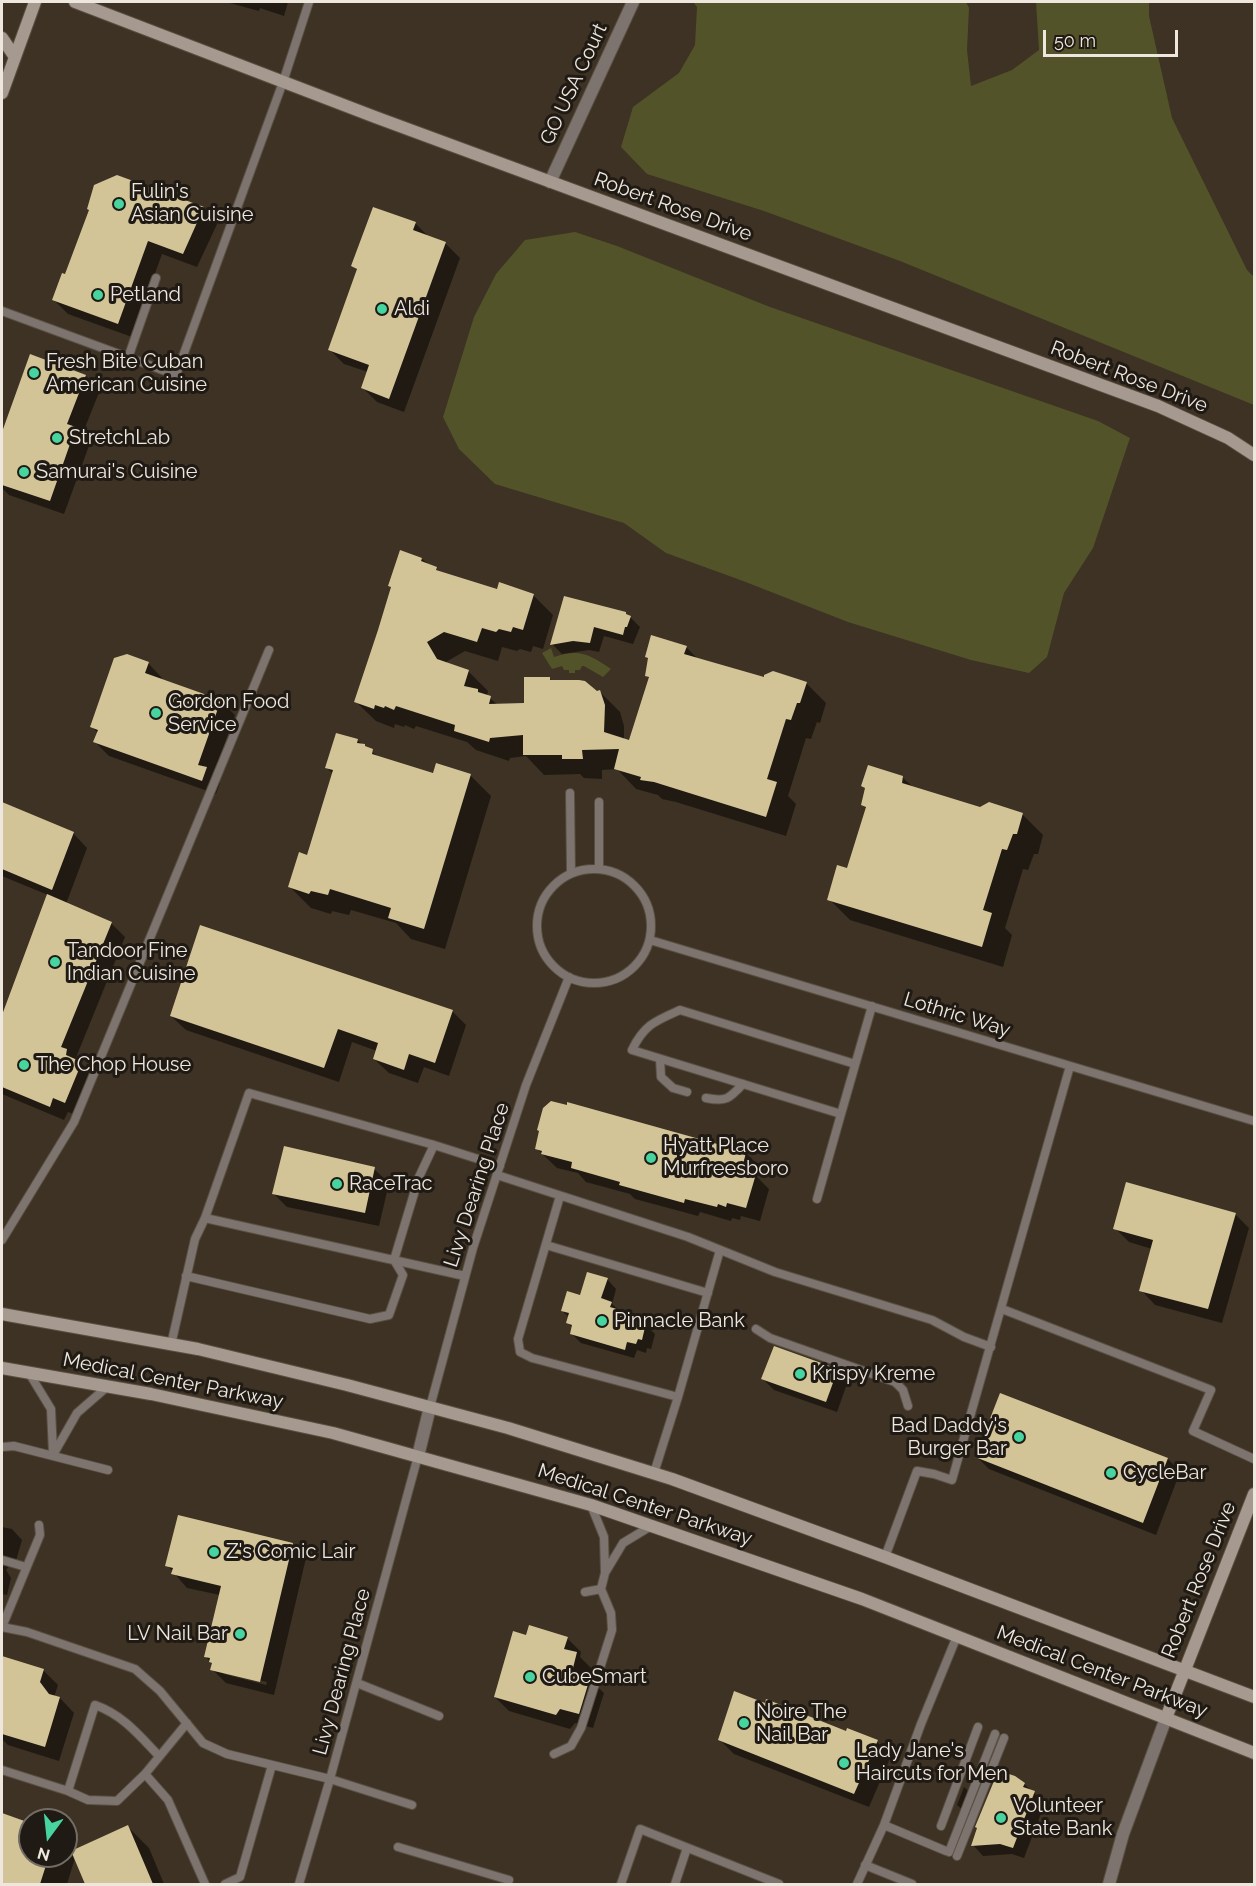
<!DOCTYPE html>
<html>
<head>
<meta charset="utf-8">
<style>
  body { margin:0 }
  #map { position:relative; width:1256px; height:1886px; overflow:hidden; background:#3d3223; font-family:Raleway,sans-serif }
  canvas { display:block }
  .frame { position:absolute; inset:0; border:3px solid #eee7de; pointer-events:none }
  .north { position:absolute; left:18px; top:1808px; width:60px; height:60px; box-sizing:border-box; background:#201a14; border:2px solid #726c65; border-radius:50%; rotate:195deg; font-size:16px; font-weight:700; line-height:24px; text-align:center; color:#eee7de }
  .north::after { content:''; display:block; margin:auto; width:21px; height:27px; background:#47d49e; clip-path:polygon(50% 0,100% 100%,50% 72%,0 100%) }
  .scale { position:absolute; left:1043px; top:30px; width:135px; height:27px; box-sizing:border-box; border:3px solid #eee7de; border-top:0; padding-left:8px; font-size:18px; line-height:21px; white-space:nowrap; color:#eee7de; -webkit-text-stroke:4px #201a14; paint-order:stroke }
</style>
</head>
<body>
<div id="map">
<canvas width="1256" height="1886"></canvas>
<div class="frame"></div>
<div class="north">N</div>
<div class="scale">50 m</div>
</div>
<script>
const g = document.querySelector('canvas').getContext('2d');
g.lineJoin = 'round';
function paint(path, color) { g.fillStyle = color; g.fill(path, 'evenodd'); }
function stroke(path, color, width, dash) { g.strokeStyle = color; g.lineWidth = width; g.lineCap = dash ? 'butt' : 'round'; g.setLineDash(dash || []); g.stroke(path); }
function label(font, color, halo, rows, align = 'center') {
  g.font = font + ' Raleway,sans-serif'; g.lineWidth = 6; g.setLineDash([]); g.textBaseline = 'middle'; g.strokeStyle = halo; g.fillStyle = color; for (const [text, x, y, turn = 0] of rows) {
    g.save(); g.translate(x, y); g.rotate((+turn || 0) * Math.PI / 180); g.textAlign = isNaN(turn) ? turn : align; if (halo) g.strokeText(text, 0, 0); g.fillText(text, 0, 0); g.restore();
  }
}
paint(new Path2D(`
  M693 2H966L969 8 967 50 971 86 1012 70 1039 50 1036 2H1149V16L1172 118 1247 270 1254 277V405L900 261 764 211 647 174 621 147 633 107 679 73 695 45 697 7Z
  M575 232 617 246 770 307 1098 421 1130 438 1093 548 1064 593 1047 657 1029 673 971 660 848 622 743 581 666 553 624 523 495 484 459 449 443 417 474 317 496 274 525 240Z
  M551 648 554 657C578 649 588 653 611 669L603 677 584 666H582L580 670H575V673H569V670H564L562 666 552 669 542 653Z`), '#53532a');
paint(new Path2D(`
  M226 2H288L284 16 260 8 259 11Z
  M117 176 204 208 218 222 197 267 162 254 132 337 68 314 54 300Z
  M374 209 416 224 430 238 446 244 460 258 404 412 377 402 363 388 368 372 344 364 329 349 358 271 353 266Z
  M31 356 86 376 100 390 82 435 90 443 64 514 9 495 2 488V437Z
  M422 559 441 573 498 591 533 595 553 615 543 649 533 646 531 652 520 649 517 651 502 647 498 661 465 651 446 662 447 665 468 671 488 691 487 696 498 705H526L549 678 553 682 596 693 600 692 620 712 624 726V740L630 742 650 679 646 675 649 659 646 657 686 647 698 659 765 679 806 683 826 703 820 723 817 722 811 739 806 738 788 796 796 804 786 836 676 802 662 799 658 795 636 789 617 769 602 770V779L584 778 580 774 544 775 526 756 510 758 509 761 476 750 467 742 416 726 414 729 405 725 404 727 395 724 394 728 376 721 355 701Z
  M565 598 630 617 640 627 633 644 604 636 599 652 589 650 562 654 552 644Z
  M148 663 162 678 161 680 221 701 235 715 213 776 220 783 216 794 109 756 95 742 98 733 91 726Z
  M357 740 380 758 434 775H470L491 796 445 949 411 939 396 923 351 910 349 915 332 911 331 914 311 908 290 887 308 857 333 774 327 768Z
  M902 777 914 788 980 809 1022 814 1043 835 1038 854H1034L1028 870 1023 869 1005 928 1012 935 1003 967 850 920 829 899 848 869 867 809 863 805 866 789 863 786Z
  M2 804 73 833 87 848 66 904 111 923 125 937 75 1060 81 1063 96 1077 79 1116 68 1112 64 1120 2 1094V1020L48 895 2 876Z
  M452 1011 466 1025 449 1076 424 1067 418 1083 389 1073 374 1059 377 1051 352 1042 339 1082 186 1030 171 1016Z
  M536 1148 746 1153 760 1167 757 1177 769 1189 760 1221 741 1216 740 1220 732 1218 731 1221 700 1212 698 1216 635 1199 630 1194 586 1182 578 1173 557 1168Z
  M374 1169 389 1183 379 1226 287 1207 273 1193Z
  M1235 1214 1249 1228 1222 1323 1155 1305 1141 1290 1152 1249 1129 1242 1115 1228Z
  M607 1279 616 1289 612 1304 620 1311 629 1314 637 1322 646 1325 655 1334 651 1349 647 1348 646 1353 637 1350 634 1358 581 1343 571 1333 573 1328 568 1323 569 1317 562 1311Z
  M837 1370 848 1381 837 1412 774 1390 763 1379Z
  M1001 1394 1168 1459 1180 1472 1156 1535 989 1469 977 1457Z
  M2 1527 12 1529 22 1540 15 1564H11L6 1570 11 1578 7 1595 2 1594Z
  M292 1544 306 1558 274 1695 226 1683 212 1669 213 1665 205 1656 220 1595 187 1588 167 1565ZM219 1670 267 1682 266 1685 224 1674Z
  M527 1637 567 1638 581 1652 580 1657 591 1668 588 1678 604 1693 593 1728 575 1723 570 1729 509 1711 495 1697Z
  M2 1658 44 1671 58 1685 54 1697 60 1698 74 1713 59 1761 8 1745 2 1739Z
  M846 1733 877 1742 891 1756 869 1807 734 1754 719 1739Z
  M1024 1784 1045 1803 1024 1858 1012 1854 983 1856 973 1845Z
  M964 1787 977 1799 970 1816 957 1805Z
  M2 1814 30 1824V1856H66V1843L74 1851 128 1827 149 1848 164 1884H86L75 1858 67 1884H2Z`), '#0007');
paint(new Path2D(`
  M117 175 204 207 183 254 148 241 118 324 52 300 62 273 65 274 89 210 87 209 94 185Z
  M373 207 416 222 413 230 446 242 389 399 361 388 369 365 328 350 357 269 351 266Z
  M30 354 86 375 67 424 76 427 50 501 2 485V432Z
  M400 550 422 558 421 561 437 567 436 570 497 589 499 582 534 594 523 630 513 627 511 632 499 629 496 632 482 628 477 642 444 632 427 642 437 659 469 670 464 686 478 689V692L491 696 489 704 524 703V677H550V680H579L585 681 597 691 600 690 605 705 604 732 629 740 649 677 645 676 648 658 645 657 651 635 687 646 684 654 764 677V675L773 671 807 682 800 703H797L791 720 786 719 767 779 777 782 766 817 654 782 640 780 641 777 614 769 619 749 582 750 583 759H562V755H523V735L490 738 489 742 454 731 455 725 396 706 394 710 385 706 384 708 375 705 374 709 354 702 378 630 391 587 388 586Z
  M564 596 626 612V614L631 616 627 627H625L623 635 594 627 590 643 573 641 550 645Z
  M127 654 149 662 145 673 221 700 198 765 207 767 202 781 93 742 98 730 90 727 114 658Z
  M336 733 358 739 357 743 365 744V746L373 749 372 754 433 773 436 763 471 774 424 929 388 918 391 908 330 889 328 895 311 891 309 894 288 887 299 852 307 855 333 770 325 768Z
  M868 765 903 776 902 783 980 807 989 802 1023 813 1017 834H1013L1007 850 1002 849 983 910 992 913 982 947 827 900 837 865 847 868 866 807 861 805 865 788 861 786Z
  M2 802 74 832 52 890 2 869Z
  M47 894 112 922 61 1047 67 1049 66 1055 82 1062 65 1103 53 1098 50 1107 2 1087V1015Z
  M200 925 453 1010 435 1063 409 1054 404 1070 373 1059 378 1043 338 1029 324 1068 170 1016Z
  M551 1101 567 1105V1102L746 1152 742 1170 756 1174 746 1208 727 1203 726 1207 718 1204 717 1207 685 1199 684 1203 619 1185 620 1182 571 1168 572 1162 541 1154 542 1151 535 1149 539 1131 537 1130 543 1108Z
  M284 1146 375 1167 365 1213 272 1194Z
  M1126 1182 1236 1213 1208 1309 1139 1291 1153 1240 1113 1229Z
  M587 1272 608 1278 601 1298 612 1302 610 1307 630 1313 628 1318 646 1323 642 1340 638 1339 636 1344 627 1342 625 1350 570 1334 572 1325 566 1323 569 1313 561 1311 567 1291 580 1295Z
  M774 1346 838 1369 826 1402 761 1379Z
  M1000 1393 1168 1458 1143 1523 975 1457Z
  M178 1515 293 1543 260 1682 210 1670 212 1663 209 1662 210 1658 204 1657 221 1586 171 1574 173 1568 165 1566Z
  M529 1625 568 1637 564 1649 577 1652 572 1672 590 1678 579 1714 560 1709 556 1715 494 1697 513 1631 526 1635Z
  M2 1656 44 1669 40 1682 49 1694 60 1697 45 1747 2 1734Z
  M734 1691 765 1703 766 1699 846 1731 847 1728 878 1740 854 1794 718 1740Z
  M1000 1771 1015 1776 1025 1783 1023 1787 1035 1791 1013 1848 1000 1844 971 1846 977 1828 975 1827 994 1781 995 1782Z
  M2 1813 30 1823V1856H49L40 1884H2Z
  M128 1825 153 1884H85L71 1851Z`), '#d3c498');
const lane = new Path2D(`
  M2 311 176 375 283 82 309 2
  M128 358 156 278
  M570 793 571 873
  M599 802V868
  M537 926a57 57 0 1 1 114 0a57 57 0 1 1-114 0Z
  M650 940 1254 1121
  M660 1059 661 1077 673 1088 687 1092
  M855 1064 680 1010C655 1021 644 1025 632 1050L841 1114 872 1006
  M706 1098C726 1102 729 1099 743 1084
  M497 1175 688 1237 775 1272 932 1320 964 1337 991 1347
  M560 1196 518 1339 520 1352 532 1358 678 1397 654 1473
  M817 1199 841 1114
  M205 1218 249 1093 434 1145 500 1166
  M2 1240 74 1122 269 650
  M546 1245 708 1293
  M186 1276 370 1319 389 1315 403 1275 394 1260 419 1177 434 1145
  M1002 1309 1211 1390 1193 1431 1254 1459
  M756 1329 770 1338 895 1382 903 1390 908 1406
  M171 1345 195 1239 205 1218 465 1276
  M29 1373 51 1409 53 1453
  M678 1397 720 1250
  M430 1407 473 1248 526 1085 569 977
  M2 1447 14 1446 108 1470
  M53 1455 77 1413 108 1386
  M591 1505 604 1537 605 1573
  M885 1557 917 1471 934 1474 952 1480 1070 1066
  M2 1560 26 1567
  M585 1592 601 1589 605 1573 623 1543 651 1526
  M2 1627 27 1632 135 1669 160 1691 203 1743 227 1754 330 1779 418 1456
  M2 1627 40 1535 39 1525
  M357 1683 439 1716
  M554 1754 571 1746 581 1728 612 1630 611 1613 601 1589
  M2 1770 68 1791 88 1800 117 1801 145 1774 168 1800 205 1884
  M145 1774 187 1723
  M68 1791 95 1705C123 1715 139 1735 159 1756
  M884 1825 921 1724 957 1636
  M941 1826 978 1727
  M398 1847 509 1880
  M949 1852 995 1734
  M957 1856 1004 1738
  M865 1865 912 1884
  M225 1884 240 1877 272 1765
  M299 1884 330 1779 412 1805
  M621 1884 640 1829 779 1884
  M675 1884 687 1848
  M857 1884 884 1825 946 1851`);
const street = new Path2D(`
  M550 182 633 2
  M418 1456 430 1407
  M1109 1884 1123 1834 1166 1718`);
const secondary = new Path2D(`
  M75 2 375 117 1158 406 1228 438 1254 455
  M2 38 15 57
  M2 93 35 2
  M2 1314 198 1349 347 1385 508 1428 672 1479 885 1557 1254 1697
  M2 1368 151 1394 333 1433 591 1505 862 1599 1254 1753
  M1166 1718 1254 1494`);
stroke(lane, '#594f41', 10);
stroke(street, '#594f41', 14);
stroke(secondary, '#594f41', 14);
stroke(lane, '#7d746f', 8);
stroke(street, '#7d746f', 12);
stroke(secondary, '#a69990', 12);
for (const [x, y, r, color] of [
  [119,204,6,"#47d49e"],
  [98,295,6,"#47d49e"],
  [382,309,6,"#47d49e"],
  [34,373,6,"#47d49e"],
  [57,438,6,"#47d49e"],
  [24,472,6,"#47d49e"],
  [156,713,6,"#47d49e"],
  [55,962,6,"#47d49e"],
  [24,1065,6,"#47d49e"],
  [651,1158,6,"#47d49e"],
  [337,1184,6,"#47d49e"],
  [602,1321,6,"#47d49e"],
  [800,1374,6,"#47d49e"],
  [1019,1437,6,"#47d49e"],
  [1111,1473,6,"#47d49e"],
  [214,1552,6,"#47d49e"],
  [240,1634,6,"#47d49e"],
  [530,1677,6,"#47d49e"],
  [744,1723,6,"#47d49e"],
  [844,1763,6,"#47d49e"],
  [1001,1818,6,"#47d49e"]
]) { const dot = new Path2D(); dot.arc(x, y, r, 0, 2 * Math.PI); g.fillStyle = color; g.fill(dot); stroke(dot, '#201a14', 2); }
label('20px', '#eee7de', '#201a14', [
  ["GO USA Court",574,84,-65],
  ["Robert Rose Drive",673,207,20],
  ["Robert Rose Drive",1129,377,21],
  ["Lothric Way",957,1015,17],
  ["Livy Dearing Place",477,1185,-72],
  ["Medical Center Parkway",173,1381,11],
  ["Medical Center Parkway",645,1505,18],
  ["Robert Rose Drive",1199,1580,-68],
  ["Livy Dearing Place",342,1672,-75],
  ["Medical Center Parkway",1102,1672,21]
]);
label('20px', '#eee7de', '#201a14', [
  ["Fulin's",131,192],
  ["Asian Cuisine",131,215],
  ["Petland",110,295],
  ["Aldi",394,309],
  ["Fresh Bite Cuban",46,362],
  ["American Cuisine",46,385],
  ["StretchLab",69,438],
  ["Samurai's Cuisine",36,472],
  ["Gordon Food",168,702],
  ["Service",168,725],
  ["Tandoor Fine",67,951],
  ["Indian Cuisine",67,974],
  ["The Chop House",36,1065],
  ["Hyatt Place",663,1146],
  ["Murfreesboro",663,1169],
  ["RaceTrac",349,1184],
  ["Pinnacle Bank",614,1321],
  ["Krispy Kreme",812,1374],
  ["Bad Daddy's",1007,1426,"right"],
  ["Burger Bar",1007,1449,"right"],
  ["CycleBar",1123,1473],
  ["Z's Comic Lair",226,1552],
  ["LV Nail Bar",228,1634,"right"],
  ["CubeSmart",542,1677],
  ["Noire The",756,1712],
  ["Nail Bar",756,1735],
  ["Lady Jane's",856,1751],
  ["Haircuts for Men",856,1774],
  ["Volunteer",1013,1806],
  ["State Bank",1013,1829]
], 'left');
</script>
</body>
</html>
